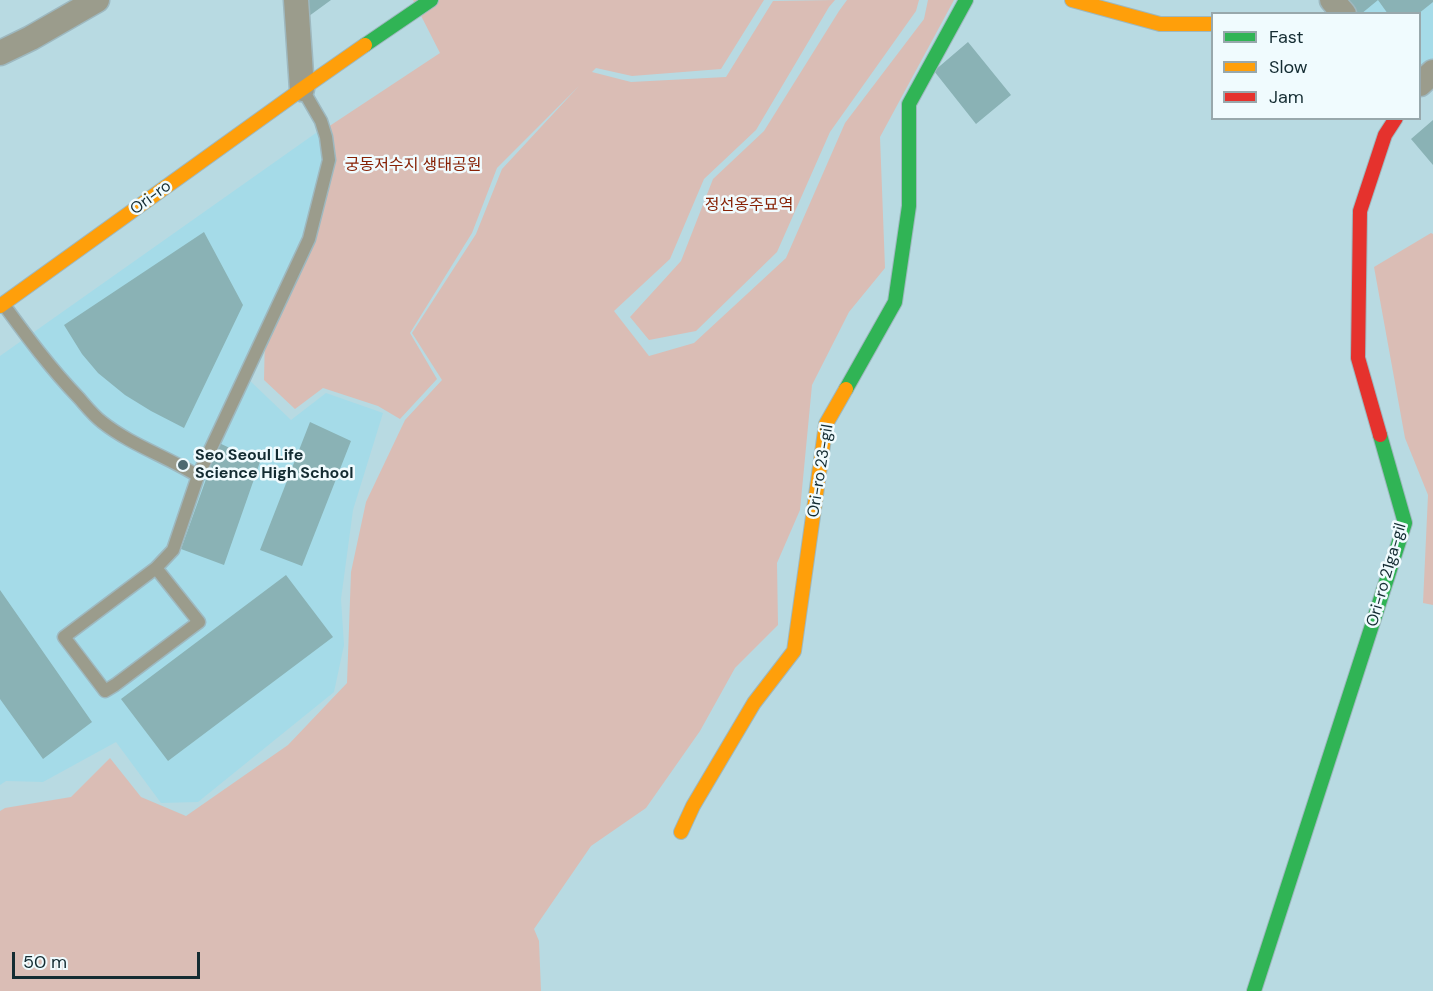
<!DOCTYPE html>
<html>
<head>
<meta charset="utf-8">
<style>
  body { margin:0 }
  #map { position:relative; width:1433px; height:991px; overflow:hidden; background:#b8dae2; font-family:"DM Sans",sans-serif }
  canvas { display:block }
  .legend { position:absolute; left:1211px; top:12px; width:210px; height:108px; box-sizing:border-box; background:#f0fbfe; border:2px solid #98a8ac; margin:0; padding:8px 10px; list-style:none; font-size:18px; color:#142c32 }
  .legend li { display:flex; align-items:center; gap:12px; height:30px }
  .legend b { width:30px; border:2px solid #98a8ac }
  .scale { position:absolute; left:12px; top:952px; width:188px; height:27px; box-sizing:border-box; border:3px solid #142c32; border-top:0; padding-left:8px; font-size:18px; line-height:21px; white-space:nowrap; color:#142c32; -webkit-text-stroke:4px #f0fbfe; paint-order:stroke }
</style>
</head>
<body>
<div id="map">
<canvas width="1433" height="991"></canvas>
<ul class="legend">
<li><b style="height:8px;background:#30b455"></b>Fast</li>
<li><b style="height:8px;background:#ff9f0a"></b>Slow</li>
<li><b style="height:8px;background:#e5322d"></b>Jam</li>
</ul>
<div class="scale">50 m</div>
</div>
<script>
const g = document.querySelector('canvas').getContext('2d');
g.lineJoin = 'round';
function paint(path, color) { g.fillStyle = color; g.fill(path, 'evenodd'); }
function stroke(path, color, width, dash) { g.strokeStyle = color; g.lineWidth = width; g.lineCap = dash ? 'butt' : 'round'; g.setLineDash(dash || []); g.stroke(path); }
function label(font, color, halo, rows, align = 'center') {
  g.font = font + ' "DM Sans","Noto Sans KR",sans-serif'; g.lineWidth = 5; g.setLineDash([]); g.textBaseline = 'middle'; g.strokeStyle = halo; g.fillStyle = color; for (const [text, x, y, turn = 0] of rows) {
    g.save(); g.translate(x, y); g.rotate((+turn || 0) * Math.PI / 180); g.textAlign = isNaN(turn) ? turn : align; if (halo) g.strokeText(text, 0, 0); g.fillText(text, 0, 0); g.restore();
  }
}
paint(new Path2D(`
  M1332 0H1433V72L1420 81V14L1344 13Z
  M323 128 328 159 308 241 245 376 291 420 326 393 383 413 353 510 341 599 344 645 334 692 198 802 161 803 116 742 43 782 6 781 0 785V356Z`), '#a5dbe8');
paint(new Path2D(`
  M413 0H764L721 69 632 76 596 68 592 72 631 82 726 77 773 1 835 0 829 7 756 130 704 179 670 259 614 311 649 356 694 343 786 258 845 123 924 19 928 0H954L880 137 885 268 849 312 812 385 800 510 777 563 778 625 735 668 700 731 646 808 591 846 534 929 539 941 541 991H0V811L5 808 71 797 110 758 141 797 186 816 288 745 347 683 351 572 366 502 405 420 442 380 412 333 476 234 502 169 579 86 497 168 472 233 410 333 437 379 400 419 378 406 323 388 295 409 264 380 265 333 313 247 334 162 328 127 440 53Z
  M847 0H919L916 11 830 132 777 252 696 331 649 340 630 317 681 261 713 179 764 131 839 11Z
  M1431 233 1433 234V605L1423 603 1428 495 1405 438 1374 267Z`), '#dabdb5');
paint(new Path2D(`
  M299 0H331L305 19Z
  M1339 0H1433V2L1418 14H1388L1378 0 1361 14H1350Z
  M968 42 1011 95 976 124 934 71Z
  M1433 120V165L1411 139Z
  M204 232 243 305 184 428 151 411 125 395 98 373 82 354 64 325Z
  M310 422 351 441 302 566 260 550Z
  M219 443 260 462 224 565 181 549Z
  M286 575 333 637 168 761 121 699Z
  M0 590 92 722 43 759 0 699Z`), '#8ab2b5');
const lane = new Path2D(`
  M4 305C28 338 51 369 79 398 86 406 93 415 102 422 131 445 166 456 198 476
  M156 568 199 622 115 685 105 691 64 637 156 568 173 550 198 476 309 239 329 160 326 137 321 121 303 90`);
const street = new Path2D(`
  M296 0 302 89
  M1332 0 1344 14
  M0 53 31 38 97 0
  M1420 84 1433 72`);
const fast = new Path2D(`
  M365 45 431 0
  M846 389 895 302 909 206V104L966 0
  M1254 991 1405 523 1380 435`);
const slow = new Path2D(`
  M1072 0 1160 24H1212
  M0 306 302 89 365 45
  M681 832 693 806 754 703 794 651 826 424 846 389`);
const jam = new Path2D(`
  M1380 435 1358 358 1360 211 1385 135 1396 118`);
stroke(lane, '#9eb8bf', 15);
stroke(street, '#9eb8bf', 27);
stroke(fast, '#9eb8bf', 16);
stroke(slow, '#9eb8bf', 16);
stroke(jam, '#9eb8bf', 16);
stroke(lane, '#9b9c8c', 12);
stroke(street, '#9b9c8c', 24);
stroke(fast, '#30b455', 14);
stroke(slow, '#ff9f0a', 14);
stroke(jam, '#e5322d', 14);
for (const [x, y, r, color] of [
  [183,465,6,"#4d6970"]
]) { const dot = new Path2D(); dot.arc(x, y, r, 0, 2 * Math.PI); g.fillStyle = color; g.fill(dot); stroke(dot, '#f0fbfe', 2); }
label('16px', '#872206', '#f0fbfe', [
  ["궁동저수지 생태공원",413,166],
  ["정선옹주묘역",749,206]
]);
label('16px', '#142c32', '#f0fbfe', [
  ["Ori-ro",151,198,-36],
  ["Ori-ro 23-gil",821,471,-81],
  ["Ori-ro 21ga-gil",1387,575,-74]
]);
label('bold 16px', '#142c32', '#f0fbfe', [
  ["Seo Seoul Life",195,456],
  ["Science High School",195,474]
], 'left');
</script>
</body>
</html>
